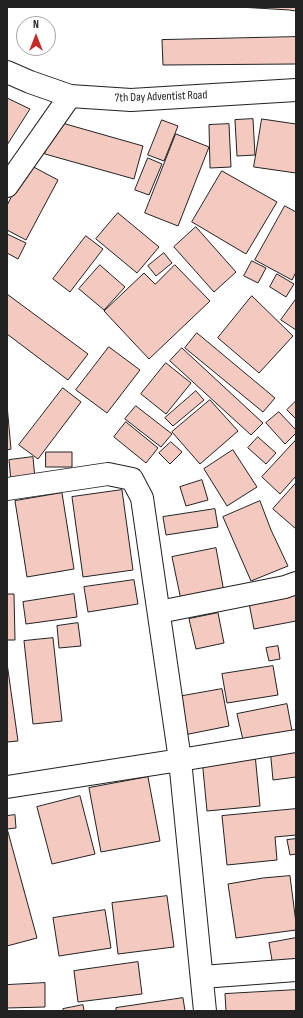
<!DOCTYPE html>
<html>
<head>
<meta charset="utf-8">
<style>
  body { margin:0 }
  #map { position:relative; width:303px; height:1018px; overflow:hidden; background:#fff; font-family:"Sofia Sans Condensed",sans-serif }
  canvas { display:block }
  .frame { position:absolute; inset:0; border:8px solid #222; pointer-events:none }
  .north { position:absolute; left:16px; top:16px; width:40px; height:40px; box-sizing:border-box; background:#fff; border:1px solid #a7a7a7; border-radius:50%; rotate:0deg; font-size:11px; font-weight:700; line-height:16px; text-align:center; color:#222 }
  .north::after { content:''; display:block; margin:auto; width:14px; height:18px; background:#c62828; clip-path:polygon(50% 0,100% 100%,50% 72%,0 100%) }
</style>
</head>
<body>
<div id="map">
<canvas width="303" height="1018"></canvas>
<div class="frame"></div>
<div class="north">N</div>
</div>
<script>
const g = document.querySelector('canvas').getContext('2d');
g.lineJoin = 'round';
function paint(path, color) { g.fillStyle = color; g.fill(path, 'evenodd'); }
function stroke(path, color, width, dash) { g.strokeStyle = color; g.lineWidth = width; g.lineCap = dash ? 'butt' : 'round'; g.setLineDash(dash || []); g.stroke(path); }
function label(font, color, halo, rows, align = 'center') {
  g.font = font + ' "Sofia Sans Condensed",sans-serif'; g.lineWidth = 3; g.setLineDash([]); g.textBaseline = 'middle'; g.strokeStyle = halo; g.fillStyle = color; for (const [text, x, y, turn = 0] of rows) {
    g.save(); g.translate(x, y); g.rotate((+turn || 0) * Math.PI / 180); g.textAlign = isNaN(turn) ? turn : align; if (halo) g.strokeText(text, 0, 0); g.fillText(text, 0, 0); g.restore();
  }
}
const building = new Path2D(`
  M240 7H296V11L289 10Z
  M296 37V64L163 65 162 40Z
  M7 98 30 109 7 145Z
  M253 119 255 155 237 156 235 120Z
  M262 119 296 124V173L254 167Z
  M162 120 178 126 164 161 148 155Z
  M55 121 143 146 134 179 45 154Z
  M229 124 231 167 210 168 209 125Z
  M176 134 209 147 178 226 145 213Z
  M148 158 162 164 149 195 135 190Z
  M28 164 58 180 26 240 7 230V206Z
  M222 171 277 202 246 254 192 222Z
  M285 206 296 212V272L292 280 255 260Z
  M118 213 159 247 137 273 96 239Z
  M196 227 236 272 214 292 174 247Z
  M7 234 26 243 18 259 7 253Z
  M86 236 103 249 70 292 53 279Z
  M164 253 172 263 156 276 148 266Z
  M252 261 266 268 258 283 244 276Z
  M100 265 125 287 104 310 79 289Z
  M175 265 210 301 149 359 104 311 144 273 155 284Z
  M277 274 294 284 286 297 270 287Z
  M7 294 88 354 68 380 7 334Z
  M252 296 293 336 259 373 218 338Z
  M296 299V330L281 320Z
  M197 333 275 398 263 412 185 348Z
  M109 347 140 370 107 413 76 390Z
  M182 348 263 423 251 435 170 361Z
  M166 363 191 383 166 414 141 394Z
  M63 388 81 402 38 459 19 445Z
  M196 391 204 400 173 426 165 418Z
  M210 400 238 431 200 464 172 432Z
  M296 401V419L287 410Z
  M7 405 11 449 7 450Z
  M136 406 172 434 161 447 125 419Z
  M279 412 296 430V433L285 444 266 423Z
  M126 422 158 448 146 463 114 437Z
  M258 437 276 453 266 464 248 448Z
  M296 440V476L280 494 262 477Z
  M171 442 182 452 170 464 159 453Z
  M233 450 257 487 227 506 204 469Z
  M46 452H72V467H46Z
  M33 457 35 479 11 481 9 460Z
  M202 480 208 500 186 506 180 487Z
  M296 483V529L273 509Z
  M122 490 133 570 83 577 72 497Z
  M62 493 74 569 27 577 15 501Z
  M260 501 271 530 288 566 251 581 223 517Z
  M215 509 218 527 166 535 163 517Z
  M216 548 224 592 181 600 172 557Z
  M134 580 138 604 88 612 84 587Z
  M7 594H14L15 640H7Z
  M74 594 77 617 26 624 23 602Z
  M296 595V621L254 629 249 603Z
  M218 613 224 643 196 649 189 619Z
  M78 623 81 646 59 648 57 626Z
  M53 638 62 721 33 724 24 641Z
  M278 646 280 659 269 661 266 648Z
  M7 663 18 741 7 742Z
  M273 666 278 695 227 703 222 674Z
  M222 689 229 726 184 735 177 697Z
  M287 704 292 731 243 740 237 714Z
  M296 746V777L273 780 270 748Z
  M255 754 260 806 207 811 202 759Z
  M148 777 160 841 101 852 89 788Z
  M80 796 95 854 52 864 37 807Z
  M296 809V835L275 837 277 860 227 865 222 816Z
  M15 815 16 828 7 829V816Z
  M8 832 37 938 7 946V833Z
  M296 839V854L290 855 287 840Z
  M290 876 296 923V930L236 938 228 884 263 878Z
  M167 896 174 947 118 954 112 903Z
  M105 910 111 948 59 956 53 918Z
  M296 938V962L273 966 269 943Z
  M138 962 142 994 78 1002 74 971Z
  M45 983V1007L7 1008V985Z
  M296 990V1011H226L225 994Z
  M183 998 185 1011H116V1008Z
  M83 1005 84 1011H63V1009Z`);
paint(building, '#f3c9c0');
stroke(building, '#222', 1);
const street = new Path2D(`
  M7 186 70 96
  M7 489 108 474 132 479 142 498 180 760 205 1011
  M159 612 285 587 296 583
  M7 787 180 760 296 741
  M202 977 296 970`);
const secondary = new Path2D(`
  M7 72 30 82 70 96 131 100 296 90`);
stroke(street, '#222', 24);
stroke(secondary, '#222', 24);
stroke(street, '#fff', 22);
stroke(secondary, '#fff', 22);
label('12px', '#222', '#fff', [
  ["7th Day Adventist Road",161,97,-2]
]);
</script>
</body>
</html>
